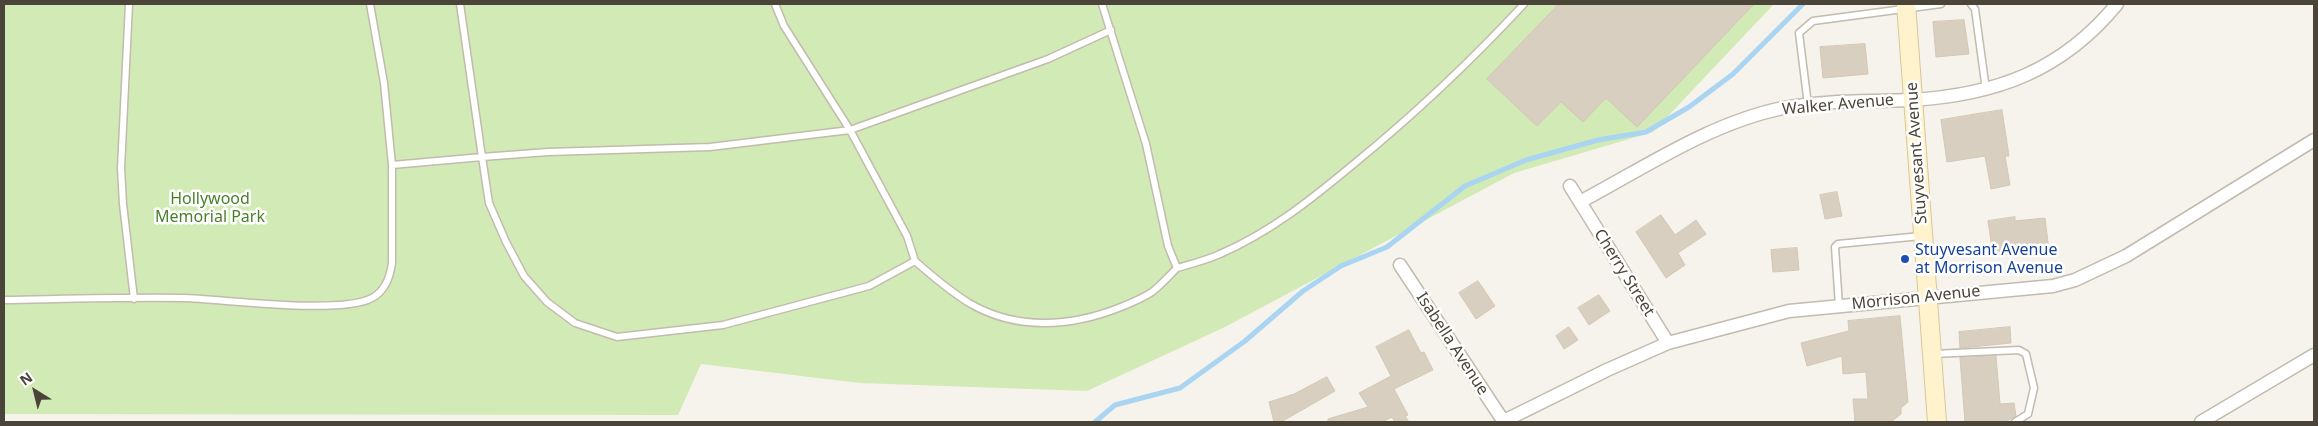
<!DOCTYPE html>
<html>
<head>
<meta charset="utf-8">
<style>
  body { margin:0 }
  #map { position:relative; width:2318px; height:426px; overflow:hidden; background:#f6f3ec; font-family:"Noto Sans",sans-serif }
  canvas { display:block }
  .frame { position:absolute; inset:0; border:5px solid #4b4439; pointer-events:none }
  .north { position:absolute; left:10px; top:366px; width:50px; height:50px; -webkit-text-stroke:4px #fff; paint-order:stroke; rotate:324deg; font-size:14px; font-weight:700; line-height:20px; text-align:center; color:#4b4439 }
  .north::after { content:''; display:block; margin:auto; width:18px; height:22px; background:#4b4439; clip-path:polygon(50% 0,100% 100%,50% 72%,0 100%) }
</style>
</head>
<body>
<div id="map">
<canvas width="2318" height="426"></canvas>
<div class="frame"></div>
<div class="north">N</div>
</div>
<script>
const g = document.querySelector('canvas').getContext('2d');
g.lineJoin = 'round';
function paint(path, color) { g.fillStyle = color; g.fill(path, 'evenodd'); }
function stroke(path, color, width, dash) { g.strokeStyle = color; g.lineWidth = width; g.lineCap = dash ? 'butt' : 'round'; g.setLineDash(dash || []); g.stroke(path); }
function label(font, color, halo, rows, align = 'center') {
  g.font = font + ' "Noto Sans",sans-serif'; g.lineWidth = 5; g.setLineDash([]); g.textBaseline = 'middle'; g.strokeStyle = halo; g.fillStyle = color; for (const [text, x, y, turn = 0] of rows) {
    g.save(); g.translate(x, y); g.rotate((+turn || 0) * Math.PI / 180); g.textAlign = isNaN(turn) ? turn : align; if (halo) g.strokeText(text, 0, 0); g.fillText(text, 0, 0); g.restore();
  }
}
paint(new Path2D(`
  M4 4H1774L1653 132 1514 173 1225 327 1087 391 860 383 701 364 678 415 4 414Z`), '#d2eab5');
stroke(new Path2D(`
  M1095 422 1115 405 1180 388 1245 341 1303 291 1341 266 1387 247 1465 186 1526 160 1598 140 1646 132 1689 107 1733 74 1803 4`), '#a9d4f2', 5);
const building = new Path2D(`
  M1559 4H1754L1637 127 1606 98 1583 122 1561 102 1537 126 1487 79Z
  M1964 20 1969 54 1936 57 1933 22Z
  M1865 44 1868 74 1823 78 1820 47Z
  M2002 110 2009 156H2005L2010 185 1991 189 1985 156 1947 162 1941 120Z
  M1837 192 1842 216 1825 219 1820 195Z
  M1661 215 1675 235 1696 220 1706 234 1678 253 1685 265 1666 278 1636 232Z
  M2015 217V221L2045 218 2049 250 2027 252V250L1993 255 1988 221Z
  M1797 248 1799 270 1773 272 1771 250Z
  M1478 281 1495 306 1476 319 1459 293Z
  M1599 295 1610 311 1589 325 1578 308Z
  M1900 316 1908 402 1901 408V414L1891 422H1855L1853 399H1868L1866 372 1843 374 1842 356 1807 366 1801 343 1849 331 1848 321Z
  M1569 327 1578 340 1564 349 1556 336Z
  M2010 327 2011 343 1960 348 1959 332Z
  M1409 330 1421 353 1424 352 1433 370 1394 389 1408 415 1405 416 1409 422H1395L1392 417 1382 422H1328V419L1368 407 1359 393 1391 376 1376 347Z
  M1996 356 2000 404 2014 403 2016 416 2005 422H1965L1960 358Z
  M1327 377 1335 391 1281 422H1274L1269 402 1294 394Z`);
paint(building, '#d8cfc1');
stroke(building, '#d3c7b4', 1);
const service = new Path2D(`
  M129 4 121 168 123 204 134 299
  M460 4 482 157 548 152 710 147 850 130 784 26 775 4
  M1971 4 1975 9 1986 90
  M1808 105 1799 33 1813 21 1941 4
  M392 165 482 157 489 203 506 242 524 276 547 302 575 323 617 337 723 325 869 286 915 261C932 276 950 291 969 303 1017 331 1071 327 1121 307 1131 303 1143 298 1152 292 1161 285 1169 276 1177 268L1168 246 1146 144 1102 4
  M915 261 907 236 850 130 1048 59 1111 30
  M1177 268C1191 264 1207 260 1220 254 1271 232 1313 198 1355 163 1415 114 1471 61 1524 4
  M4 300C63 299 123 297 183 298 224 299 340 315 372 298 385 291 390 278 392 263V165L384 83 370 4
  M1839 306 1835 247 1838 244 1921 236
  M1933 354 2019 350 2026 354 2034 388 2028 414 2015 422`);
const minor = new Path2D(`
  M1570 186 1668 343
  M1580 202C1644 168 1710 123 1783 108 1825 100 1868 102 1911 100 1996 95 2062 71 2117 4
  M1400 265 1504 422
  M1502 422 1607 370 1668 343 1789 311 2053 286 2075 280 2126 256 2314 140
  M2201 422 2314 355`);
const secondary = new Path2D(`
  M1906 4 1937 422`);
stroke(service, '#c2bbae', 9);
stroke(minor, '#c2bbae', 15);
stroke(secondary, '#d6c79b', 20);
stroke(service, '#fff', 6);
stroke(minor, '#fff', 12);
stroke(secondary, '#fff3cd', 18);
for (const [x, y, r, color] of [
  [1905,259,5,"#1a4fb4"]
]) { const dot = new Path2D(); dot.arc(x, y, r, 0, 2 * Math.PI); g.fillStyle = color; g.fill(dot); stroke(dot, '#fff', 2); }
label('16px', '#4b4439', '#fff', [
  ["Walker Avenue",1838,105,-5],
  ["Stuyvesant Avenue",1917,153,-94],
  ["Cherry Street",1624,273,58],
  ["Morrison Avenue",1916,298,-6],
  ["Isabella Avenue",1452,344,57]
]);
label('16px', '#4a7f2a', '#fff', [
  ["Hollywood",210,199],
  ["Memorial Park",210,217]
]);
label('16px', '#164399', '#fff', [
  ["Stuyvesant Avenue",1915,250],
  ["at Morrison Avenue",1915,268]
], 'left');
</script>
</body>
</html>
